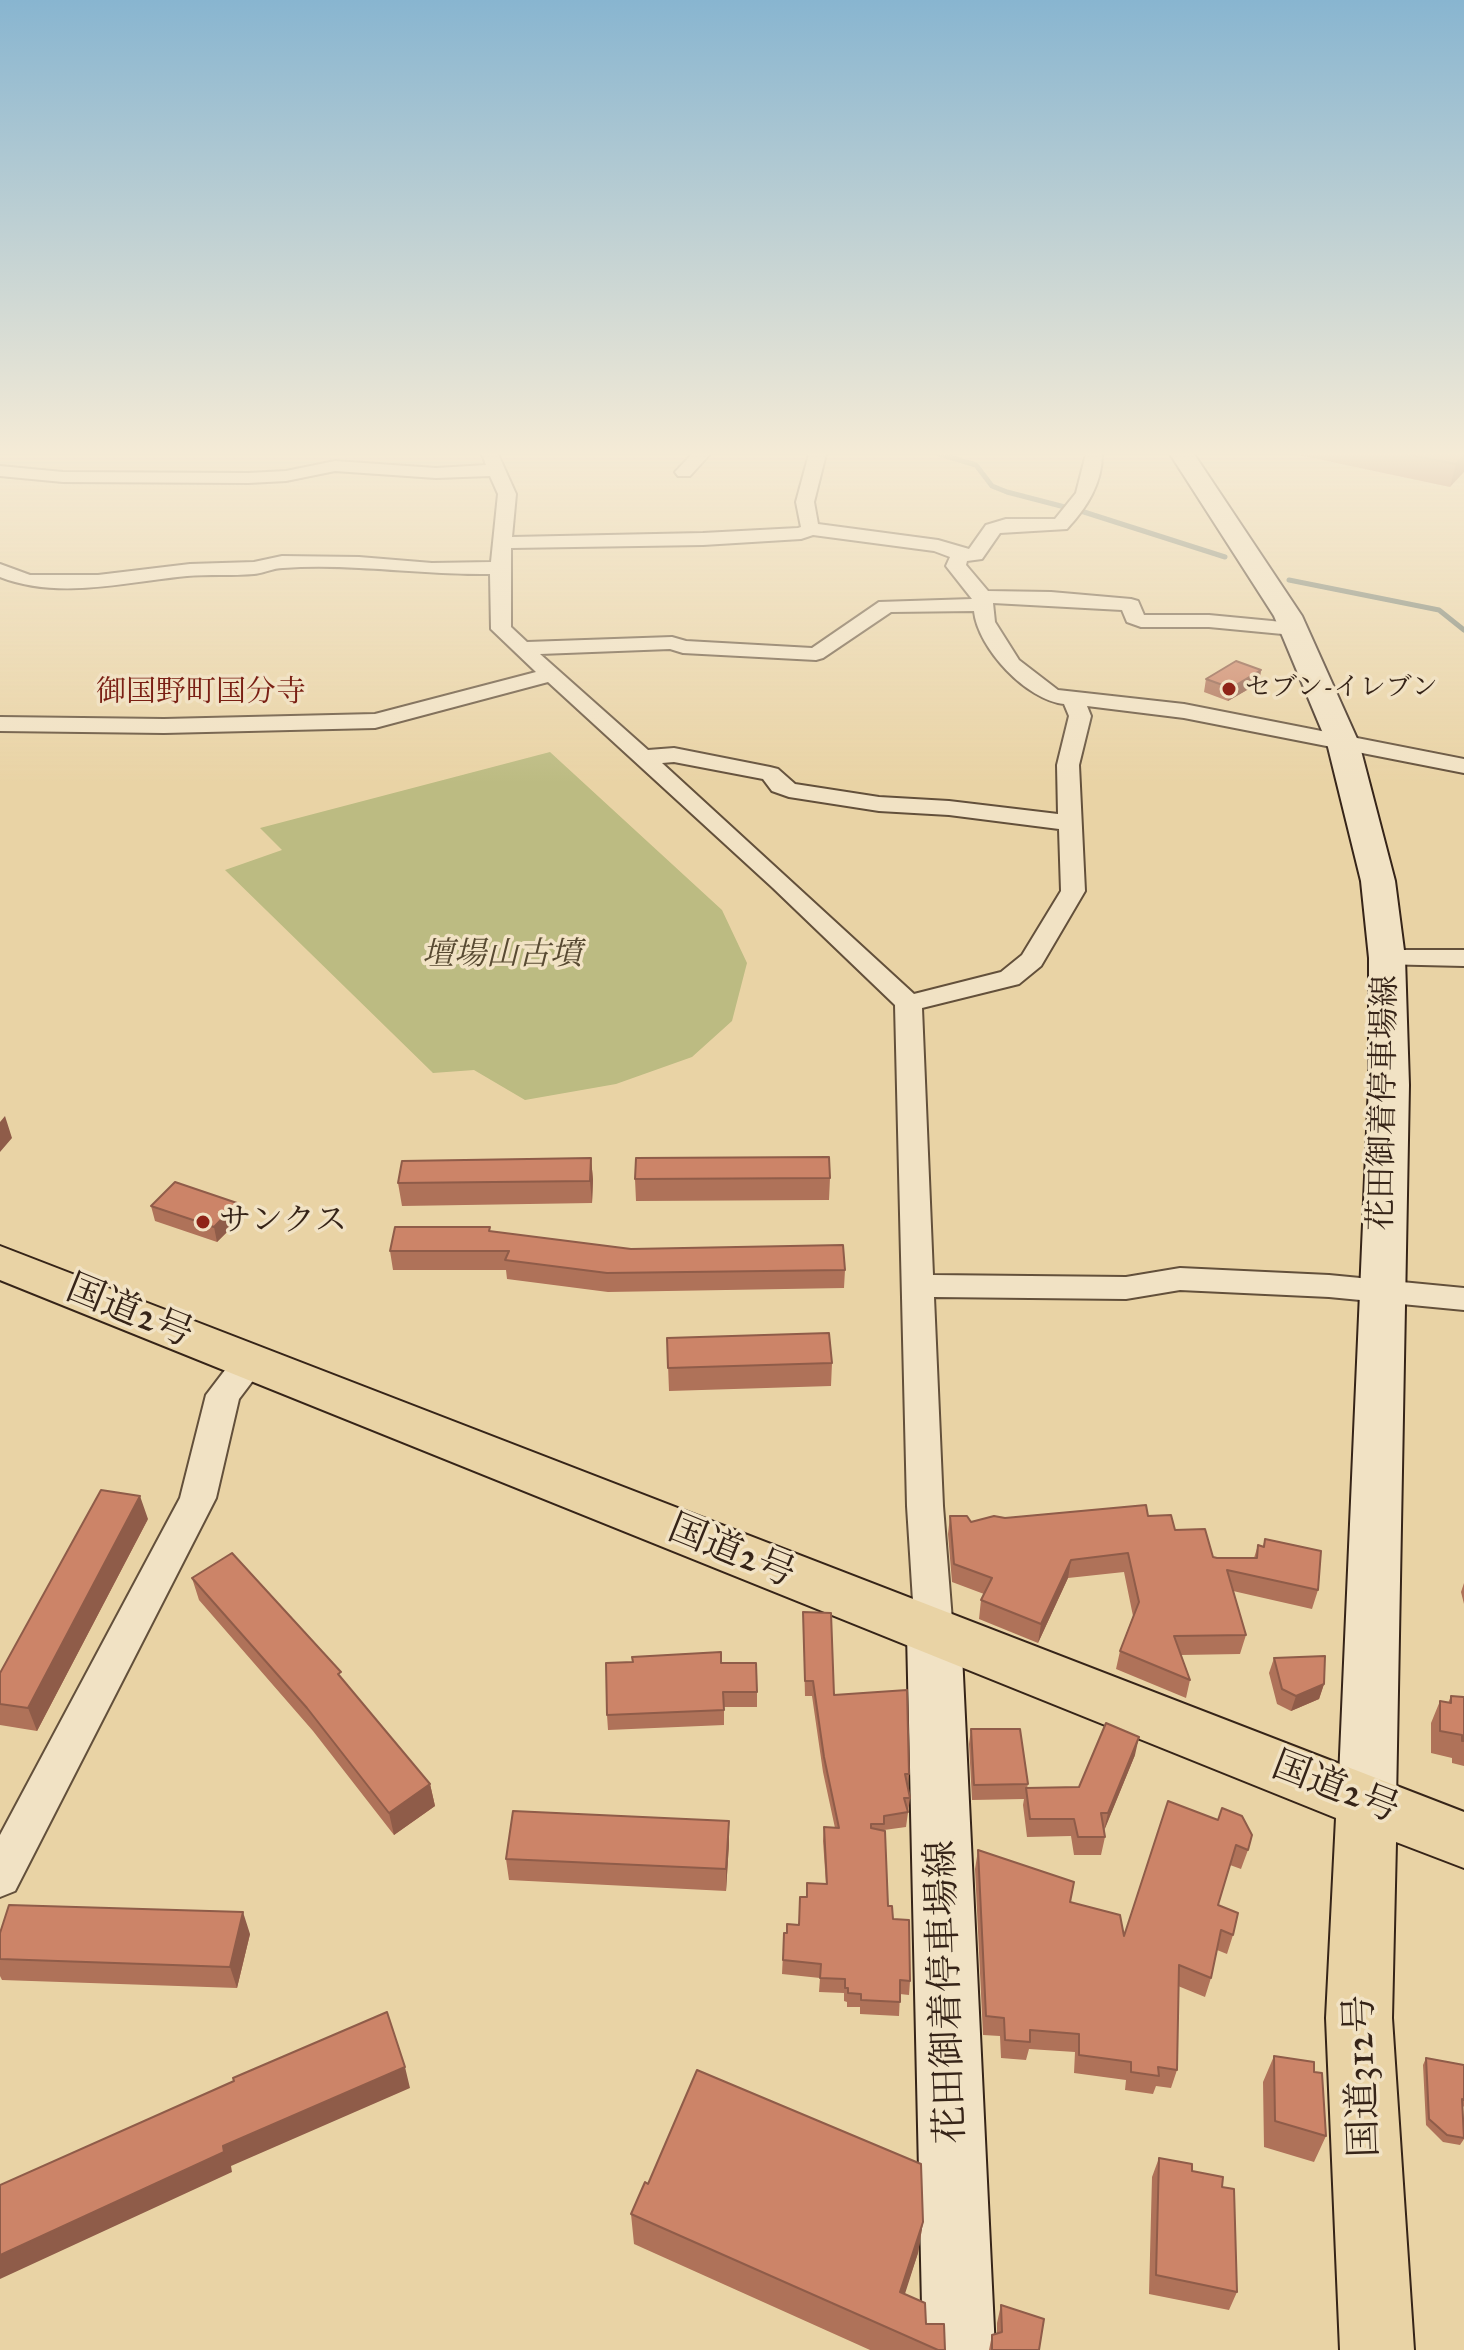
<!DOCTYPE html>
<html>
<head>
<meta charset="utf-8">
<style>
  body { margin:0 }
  canvas { display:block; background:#e9d3a5 }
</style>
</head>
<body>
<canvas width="1464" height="2350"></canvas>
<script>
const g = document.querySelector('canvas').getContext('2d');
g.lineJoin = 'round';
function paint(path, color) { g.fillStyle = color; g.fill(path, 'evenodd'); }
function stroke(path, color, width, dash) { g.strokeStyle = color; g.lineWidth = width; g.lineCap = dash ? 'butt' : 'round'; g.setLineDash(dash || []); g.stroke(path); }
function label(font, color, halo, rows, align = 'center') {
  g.font = font + ' "IM FELL Great Primer","Noto Serif JP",serif'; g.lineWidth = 7; g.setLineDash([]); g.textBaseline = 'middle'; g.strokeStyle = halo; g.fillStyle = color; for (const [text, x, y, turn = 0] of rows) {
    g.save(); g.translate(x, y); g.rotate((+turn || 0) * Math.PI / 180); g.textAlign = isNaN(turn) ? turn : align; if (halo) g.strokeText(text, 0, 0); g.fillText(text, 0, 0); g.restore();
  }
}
paint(new Path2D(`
  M550 752 722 910 747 963 732 1021 692 1057 616 1084 525 1100 474 1070 433 1073 225 870 282 850 260 828Z`), '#bcbb82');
stroke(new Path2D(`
  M939 454 976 465 992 486 1007 492 1084 512 1225 557
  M1289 580 1439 610 1464 630`), '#717c71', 5);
const street = new Path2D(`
  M482 454H498L516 494 512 537 703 533 798 528 801 527 796 502 809 454H826L814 502 818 524 938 540 969 549 986 525 1006 519H1055L1076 493 1086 454H1102C1102 484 1087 507 1067 529L1000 533 982 559 967 561 966 565 988 591 1051 592 1131 599 1138 601 1144 615H1209L1293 623 1303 629 1293 635 1209 627H1141L1127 622 1122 610 993 603 995 622 1019 660 1058 690 1184 704 1464 759V773L1184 718 1087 706 1091 716 1079 765 1085 891 1041 966 1019 984 922 1008 933 1275 1126 1277 1180 1268 1329 1275 1464 1288V1310L1329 1297 1180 1290 1126 1299 934 1297 943 1506 953 1633 947 1644 934 1649 921 1644 915 1633 907 1506 895 1005 773 888 548 682 375 728 164 733 0 731V717L164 719 375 714 536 672 491 629 490 574C422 575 351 563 283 568 273 568 264 573 254 574 231 576 209 574 187 576 126 582 58 600 0 577V564L30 575H98L190 564 254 562 282 556 359 557 432 563 491 562 498 494 490 476 436 478 335 471 286 481 248 483 63 482 0 476V466L63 472 248 473 286 471 335 461 436 468 486 465ZM813 535 934 551 950 557 946 566 972 599 879 602 812 648 686 641 672 637 527 642 511 627V548L703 545 801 539ZM974 611C978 649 1027 700 1064 704L1069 716 1057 765 1058 814 949 801 879 797 795 784 778 769 770 767 674 748 648 750 540 654 670 649 683 653 816 660 823 658 891 612ZM674 762 763 779 772 791 789 797 879 811 949 815 1059 829 1061 891 1022 955 1001 972 914 994 662 763Z
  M692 454H710L690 476H678L675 472Z
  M1387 950H1464V966L1378 964 1374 958 1378 952Z
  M250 1350 262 1353 267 1362 239 1399 216 1498 15 1891 0 1897V1835L180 1498 206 1395 238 1353Z`);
const secondary = new Path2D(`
  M1170 454H1194L1302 616 1359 743 1395 881 1405 958 1409 1085 1396 1801 1387 1819 1367 1827 1347 1819 1338 1801 1369 1085V958L1361 881 1327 743 1274 616Z
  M934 1611 953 1617 961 1633 995 2350H923L907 1633 915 1617Z`);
const highway = new Path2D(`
  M0 1246 1464 1812V1868L1396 1842 1392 2018 1414 2350H1340L1326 2018 1336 1818 0 1280Z`);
stroke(street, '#63503b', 4);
stroke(secondary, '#362418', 4);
stroke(highway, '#362418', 4);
paint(street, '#f1e2c4');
paint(secondary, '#f1e2c4');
paint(highway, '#e9d3a5');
paint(new Path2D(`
  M1294 454H1464L1450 487Z
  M1261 670 1259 683 1228 701 1204 692 1206 679Z
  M591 1158 593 1180 592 1203 402 1206 398 1183Z
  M830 1178 829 1200 636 1201 635 1179Z
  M237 1203 241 1218 217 1242 155 1221 151 1206Z
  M490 1231 631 1249 845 1270 844 1288 608 1292 507 1279 506 1270H393L390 1251Z
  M667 1338 832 1363 831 1386 669 1391Z
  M950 1516 971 1522 1005 1518 1148 1516 1175 1530 1213 1557 1217 1558H1254L1258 1545 1263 1546 1265 1539 1318 1590 1312 1609 1233 1591 1246 1635 1240 1654 1181 1655 1190 1680 1186 1698 1116 1669 1120 1651 1133 1616 1124 1572 1068 1578 1038 1643 979 1619 981 1600 984 1594 952 1582 948 1534Z
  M148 1519 37 1731 0 1725V1673Z
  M192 1578 343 1680 430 1784 435 1806 394 1835 313 1731 199 1600Z
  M1464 1583V1604L1461 1592Z
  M803 1612 834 1695 909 1774 908 1787 910 1798 906 1827 884 1830V1831L888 1906 910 1981 909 1995 900 1994 899 2016 860 2014V2007H847V2002L844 2001V1993L819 1992 820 1978 782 1974 784 1933H787L799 1925 806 1897 826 1884 823 1841 824 1827 835 1828 823 1772 812 1696H805Z
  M1274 1658 1324 1684 1319 1699 1291 1711 1277 1704 1269 1673Z
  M721 1663 757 1692V1707H724V1725L608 1730 607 1715Z
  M1451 1696 1464 1697V1766L1452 1763V1758L1431 1753V1723L1440 1701 1448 1703Z
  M971 1729 1028 1784 1027 1788 1079 1787 1135 1755 1104 1830 1105 1837 1101 1855H1074L1071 1836 1027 1837 1023 1805 1024 1799 972 1800 969 1744Z
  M1168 1801 1248 1850 1241 1869 1230 1865 1218 1905 1233 1935 1227 1954 1217 1950 1211 1978 1205 1997 1178 1986 1177 2070 1171 2088 1156 2086 1153 2094 1125 2090 1126 2080 1074 2073 1075 2052 1029 2049 1026 2060 1001 2058 1000 2036 983 2035 975 1869 978 1850 1070 1902 1124 1936Z
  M729 1843 726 1891 509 1880 506 1859Z
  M0 1933 250 1934 237 1988 2 1980 0 1976Z
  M1274 2056 1314 2072 1326 2136 1314 2162 1264 2147 1263 2082Z
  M1426 2058 1464 2065V2106L1463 2107 1464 2139 1460 2145 1443 2142 1426 2125 1423 2065Z
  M1159 2158 1192 2171 1222 2187 1237 2292 1229 2310 1149 2294 1152 2177Z
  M648 2184 923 2222 918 2253 904 2294 945 2350H870L634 2244 631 2214Z
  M1001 2305 1039 2350H989L992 2335 997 2334V2323Z`), '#af7259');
paint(new Path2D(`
  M1464 456V472L1450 487 1456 464Z
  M1261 670 1259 683 1228 701 1231 688Z
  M5 1116 12 1138 0 1152V1122Z
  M591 1158 593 1180 592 1203 590 1181Z
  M237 1203 241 1218 217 1242 214 1227Z
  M140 1496 148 1519 37 1731 28 1708Z
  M1071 1560 1068 1578 1038 1643 1041 1624Z
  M1324 1684 1319 1699 1291 1711 1296 1696Z
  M1139 1737 1135 1755 1104 1831 1108 1813Z
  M430 1784 435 1806 394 1835 389 1813Z
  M729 1821V1843L726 1891V1869Z
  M243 1912 250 1934 237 1988 230 1967Z
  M405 2067 410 2088 231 2166 232 2172 0 2279V2255L223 2146Z
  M923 2222 918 2253 896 2322 900 2292Z`), '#8f5c49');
const building = new Path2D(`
  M1405 454H1464V456L1456 464Z
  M1236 661 1261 670 1231 688 1206 679Z
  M829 1157 830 1178 635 1179 636 1158Z
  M591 1158 590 1181 398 1183 402 1161Z
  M175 1182 237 1203 214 1227 151 1206Z
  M395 1227H490L489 1231 631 1249 843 1245 845 1270 607 1273 505 1260 509 1251H390Z
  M829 1333 832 1363 668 1368 667 1338Z
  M101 1490 140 1496 28 1708 0 1704V1673Z
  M1146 1505 1148 1516 1171 1515 1175 1530 1205 1529 1213 1557 1217 1558H1257L1258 1545 1264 1547 1265 1539 1321 1551 1318 1590 1227 1570 1246 1635 1174 1636 1190 1680 1120 1651 1139 1602 1128 1553 1071 1560 1041 1624 981 1600 992 1578 954 1564 950 1516H967L971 1522 994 1516 1005 1518Z
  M232 1553 341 1672 338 1674 430 1784 389 1813 307 1708 192 1578Z
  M803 1612 831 1613 834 1695 907 1690 909 1774H905L910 1798H904L908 1812 884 1816V1824H871V1828L885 1831 888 1906H892L893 1919 909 1920 910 1981 900 1980V2002L861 2000V1994L848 1993V1988H845V1979L820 1978 821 1964 783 1960 784 1933H787V1924L799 1925 800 1897H807V1883L827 1884 824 1827 839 1828 824 1757 813 1681H805Z
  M721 1652V1663H756L757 1692H723L724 1710 607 1715 606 1663 633 1662 632 1657Z
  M1325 1656 1324 1684 1296 1696 1282 1689 1274 1658Z
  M1451 1696 1464 1697V1741H1462V1735L1440 1731V1701L1451 1703Z
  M1106 1723 1139 1737 1108 1813H1101L1105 1837H1078L1074 1819H1030L1026 1788 1079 1787Z
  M971 1729H1020L1028 1784 974 1785Z
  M1168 1801 1218 1820 1222 1808 1242 1816 1252 1835 1248 1850 1236 1845 1218 1905 1238 1913 1233 1935 1221 1930 1211 1978 1179 1965 1177 2070 1158 2067 1159 2076 1131 2072V2062L1079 2055V2034L1030 2030V2042L1005 2040 1004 2018 986 2016 978 1850 1074 1882 1070 1902 1120 1915 1124 1936Z
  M513 1811 729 1821 726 1869 506 1859Z
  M9 1905 243 1912 230 1967 0 1959V1933Z
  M387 2012 405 2067 223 2146 224 2152 0 2255V2185L234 2081 233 2078Z
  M1274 2056 1314 2062V2072L1322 2073 1326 2136 1275 2121Z
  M1426 2058 1464 2065V2100L1462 2099 1464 2138 1447 2135 1429 2119Z
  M697 2070 921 2164 923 2222 900 2292 925 2303 926 2324H944L945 2350H938L631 2214 645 2182 648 2184Z
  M1159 2158 1192 2164V2171L1223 2177 1222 2187 1234 2189 1237 2292 1156 2275Z
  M1001 2305 1044 2319 1039 2350H992V2335L1002 2332Z`);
paint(building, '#cc8468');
stroke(building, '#8f5c49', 2);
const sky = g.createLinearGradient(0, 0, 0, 783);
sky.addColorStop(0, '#88b5d0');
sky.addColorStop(0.58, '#f5ebd6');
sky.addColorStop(1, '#f5ebd600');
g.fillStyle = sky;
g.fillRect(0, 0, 1464, 783);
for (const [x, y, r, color] of [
  [1229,689,8,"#8f2418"],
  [203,1222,8,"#8f2418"]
]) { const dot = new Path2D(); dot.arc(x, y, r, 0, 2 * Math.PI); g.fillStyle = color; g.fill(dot); stroke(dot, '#f1e2c4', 3); }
label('26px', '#362418', '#f1e2c4', [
  ["セブン-イレブン",1245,689]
], 'left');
label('30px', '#7a1f14', '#f1e2c4', [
  ["御国野町国分寺",201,694]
]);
label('italic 32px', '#584a32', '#f1e2c4', [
  ["壇場山古墳",502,956]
]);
label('32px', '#362418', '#f1e2c4', [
  ["花田御着停車場線",1385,1103,-89]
]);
label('32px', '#362418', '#f1e2c4', [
  ["サンクス",219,1222]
], 'left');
label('38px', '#362418', '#f1e2c4', [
  ["国道2号",129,1313,22],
  ["国道2号",731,1553,22],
  ["国道2号",1335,1789,21],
  ["花田御着停車場線",948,1992,-92],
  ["国道312号",1364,2076,-92]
]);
</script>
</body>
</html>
